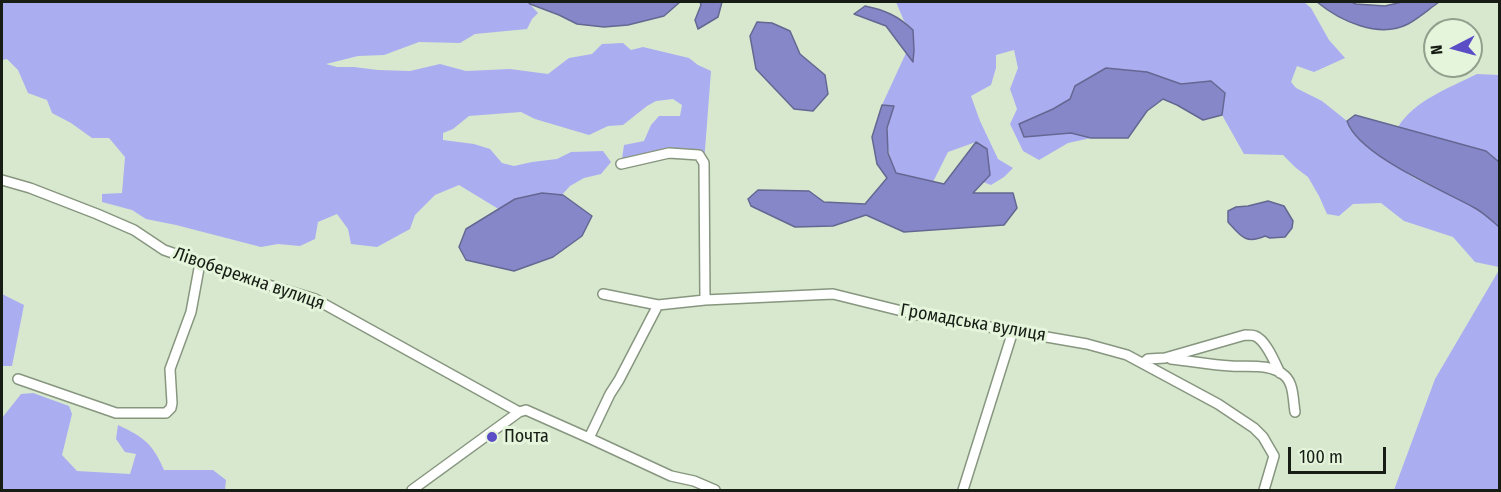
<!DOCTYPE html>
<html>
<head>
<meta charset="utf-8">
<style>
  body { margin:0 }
  #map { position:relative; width:1501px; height:492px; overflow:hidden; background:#d7e8cf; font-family:"Fira Sans Condensed",sans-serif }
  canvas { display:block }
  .frame { position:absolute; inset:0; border:3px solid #171d14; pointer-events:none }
  .north { position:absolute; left:1423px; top:18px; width:60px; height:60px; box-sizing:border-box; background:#e4f5dc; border:2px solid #929f8c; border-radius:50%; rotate:264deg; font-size:16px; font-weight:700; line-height:24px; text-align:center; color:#171d14 }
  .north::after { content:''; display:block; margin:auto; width:21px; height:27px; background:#5a4dc5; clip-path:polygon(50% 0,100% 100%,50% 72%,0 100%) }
  .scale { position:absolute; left:1288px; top:447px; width:98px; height:27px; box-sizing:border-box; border:3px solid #171d14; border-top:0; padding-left:8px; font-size:18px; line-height:21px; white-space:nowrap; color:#171d14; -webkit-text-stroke:4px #e4f5dc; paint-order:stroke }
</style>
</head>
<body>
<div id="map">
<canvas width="1501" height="492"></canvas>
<div class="frame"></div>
<div class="north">N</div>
<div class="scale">100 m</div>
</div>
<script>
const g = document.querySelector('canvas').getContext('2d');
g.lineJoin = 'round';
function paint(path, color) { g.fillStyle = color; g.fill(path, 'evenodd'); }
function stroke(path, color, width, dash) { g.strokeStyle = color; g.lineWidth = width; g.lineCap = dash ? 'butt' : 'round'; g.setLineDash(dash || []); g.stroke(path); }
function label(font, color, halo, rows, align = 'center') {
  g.font = font + ' "Fira Sans Condensed",sans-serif'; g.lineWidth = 6; g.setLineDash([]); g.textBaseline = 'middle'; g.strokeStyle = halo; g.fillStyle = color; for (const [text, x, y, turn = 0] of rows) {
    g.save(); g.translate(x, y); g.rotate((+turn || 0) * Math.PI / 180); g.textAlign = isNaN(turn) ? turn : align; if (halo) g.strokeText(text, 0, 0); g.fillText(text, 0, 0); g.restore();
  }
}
paint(new Path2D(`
  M2 2H528L538 13 532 19 527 29 475 34 460 43 419 42 384 55 358 56 326 64 337 67H354L378 70 410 71 440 64 466 71 510 69 548 74 569 58 592 54 602 44 623 43 631 50 643 47 689 58 698 65 711 71 704 163 699 155 622 159 624 145 644 141 651 125 659 116H680L682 105 673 99 656 101 647 106 623 125 608 126 589 135 535 119 521 112 469 116 453 129 443 133V140L474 144 490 149 502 163 514 166 532 162 557 159 571 152 603 151 611 162 601 174 584 178 570 186 550 208 510 216 459 185 435 195 415 215 410 229 377 247 351 244 348 229 337 214 318 222 315 239 300 246 278 244 261 247 176 225 146 219 132 210 102 202V194L122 193 125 157 109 138H92L71 123 52 113 47 100 28 93 18 70 7 59 2 60Z
  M896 2H1304L1311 8 1329 40 1345 58 1314 72 1297 66 1291 82 1296 88 1322 101 1347 121 1350 129 1367 147 1414 178 1476 208 1499 227V267L1475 262 1453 237 1404 221 1381 203 1353 204 1339 216 1327 214 1319 196 1308 177 1296 168 1283 155 1244 154 1222 115 1225 93 1211 81 1181 84 1147 72 1075 86 1070 99 1053 109 1024 137 1071 132 1091 138 1068 143 1039 160 1023 151 1010 124 1017 109 1010 89 1018 68 1014 50 996 55V68L991 85 971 96 980 121 998 159 1013 168 1004 177 991 185 983 182 989 175 976 142 948 152 933 182 896 173C885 144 884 135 894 106L882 105 906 53 913 60 914 50 913 30 904 21Z
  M1477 74 1499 75V162L1486 151 1398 127C1415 100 1449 88 1477 74Z
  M1499 270V490H1394L1435 379Z
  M2 294 24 305 12 366H2Z
  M33 393 69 406 72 414 62 455 77 471 130 474 136 454 125 452 116 439 118 425C144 437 153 444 164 470H213L226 480 225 490H2V418L21 394Z`), '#abadf1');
const water = new Path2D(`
  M528 2H680L664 16 628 25 604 27 577 24 559 15 530 4Z
  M700 2H722L718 17 698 29 695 20 701 5Z
  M1317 2H1351L1356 4 1385 6 1402 2H1439C1429 9 1419 18 1408 24 1379 39 1340 21 1317 2Z
  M865 6C885 10 898 16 913 30L914 50 913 62 886 26 854 14Z
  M757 22 772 23 790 31 800 54 825 75 828 94 813 111 794 109 756 69 750 36Z
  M1106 68 1147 72 1181 84 1211 81 1225 93 1222 115 1203 120 1177 105 1163 99 1147 111 1128 138H1091L1071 133 1024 137 1019 124 1053 109 1070 99 1075 86Z
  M882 105 894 106 887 128 888 153 896 173 944 184 976 142 987 149 990 175 973 193H1013L1017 208 1004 225 904 232 866 215 833 226 795 227 751 206 748 199 758 190 809 191 824 202 865 204 887 178 877 164 872 137Z
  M1355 115 1486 151 1499 162V227C1491 220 1483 212 1473 207 1442 190 1358 155 1347 121Z
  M542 193 563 195 592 216 582 236 553 257 514 271 466 260 459 247 466 229 515 199Z
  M1268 201 1284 206 1293 221 1292 228 1285 237 1270 238 1265 236C1245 245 1240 235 1228 222V211L1236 207 1248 206Z`);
paint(water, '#8687c8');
stroke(water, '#656792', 1.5);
const minor = new Path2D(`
  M621 164 669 153 699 155 704 163 705 300
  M2 180 30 188 97 214 134 230 164 250 245 278 315 299 519 412 526 410 589 438 671 476 694 481 715 490
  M603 294 658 305 705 300 833 294 914 314 1087 344 1127 355 1218 404 1254 428 1263 437 1274 456 1264 490
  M1171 359C1191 361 1211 365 1231 366 1248 367 1271 363 1285 376 1294 384 1293 401 1295 412
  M1143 363 1148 359 1165 358 1245 335C1248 335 1253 335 1255 336 1266 340 1275 363 1280 373
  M18 379 116 413H166L171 408 172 403 170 369 191 312 200 263
  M589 438 610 394 619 380 658 305
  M412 490 519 412
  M963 490 1013 331`);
stroke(minor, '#87967f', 12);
stroke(minor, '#fff', 9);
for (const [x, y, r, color] of [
  [492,437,6,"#5a4dc5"]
]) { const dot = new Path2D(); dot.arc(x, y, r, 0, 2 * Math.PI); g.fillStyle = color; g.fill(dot); stroke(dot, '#e4f5dc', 2); }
label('18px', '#171d14', '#e4f5dc', [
  ["Лівобережна вулиця",249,279,19],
  ["Громадська вулиця",973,323,10]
]);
label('18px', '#171d14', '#e4f5dc', [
  ["Почта",504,437]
], 'left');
</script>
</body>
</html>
